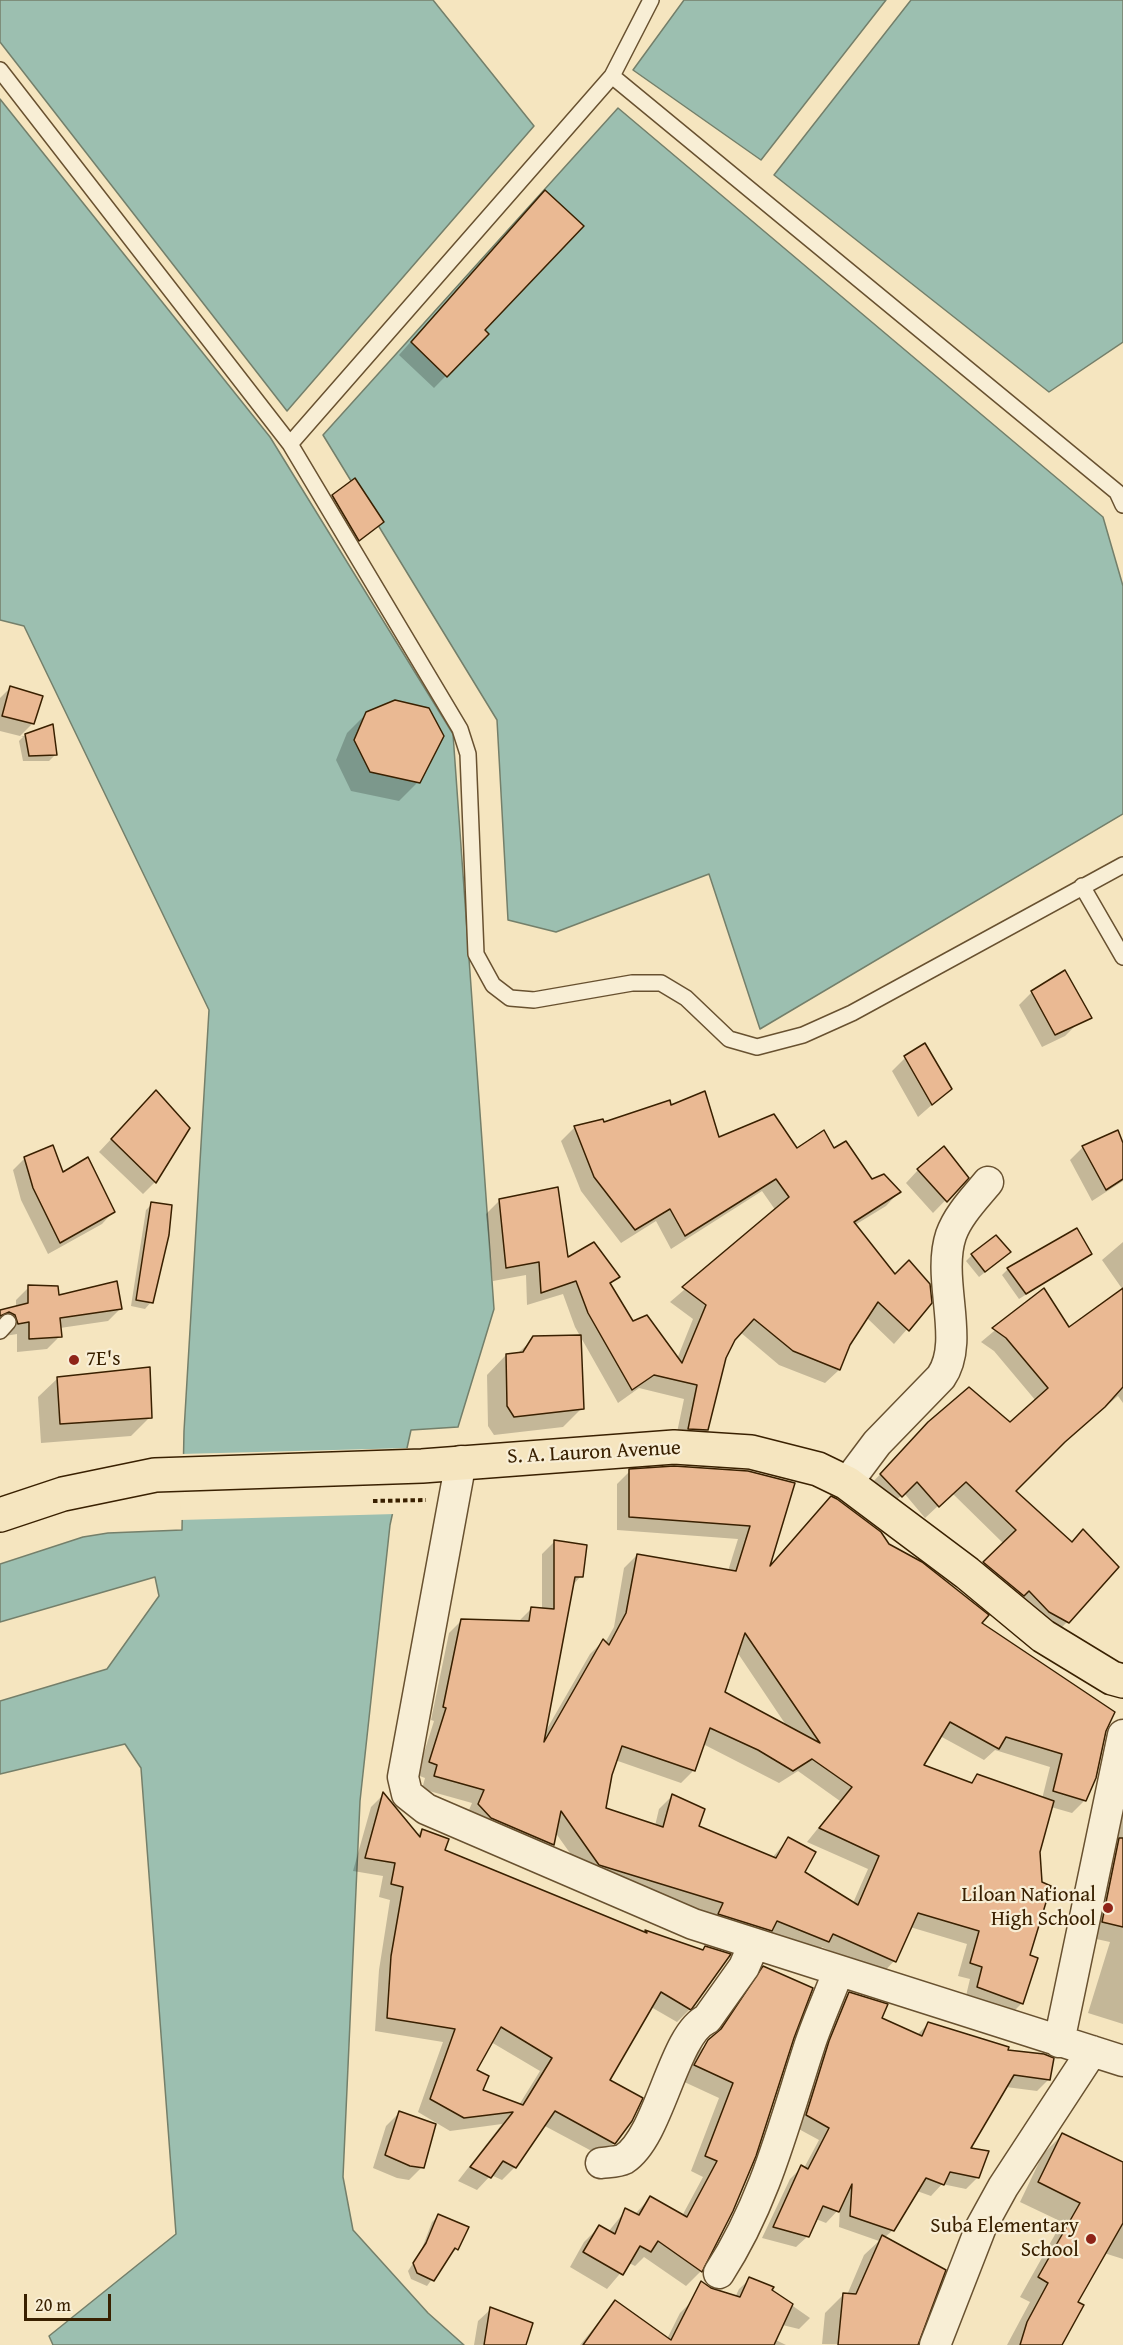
<!DOCTYPE html>
<html>
<head>
<meta charset="utf-8">
<style>
  body { margin:0 }
  #map { position:relative; width:1123px; height:2345px; overflow:hidden; background:#f5e5bf; font-family:"Gentium Book Plus",serif }
  canvas { display:block }
  .scale { position:absolute; left:24px; top:2294px; width:87px; height:27px; box-sizing:border-box; border:3px solid #392000; border-top:0; padding-left:8px; font-size:18px; line-height:21px; white-space:nowrap; color:#392000; -webkit-text-stroke:4px #f8eed5; paint-order:stroke }
</style>
</head>
<body>
<div id="map">
<canvas width="1123" height="2345"></canvas>
<div class="scale">20 m</div>
</div>
<script>
const g = document.querySelector('canvas').getContext('2d');
g.lineJoin = 'round';
function paint(path, color) { g.fillStyle = color; g.fill(path, 'evenodd'); }
function stroke(path, color, width, dash) { g.strokeStyle = color; g.lineWidth = width; g.lineCap = dash ? 'butt' : 'round'; g.setLineDash(dash || []); g.stroke(path); }
function label(font, color, halo, rows, align = 'center') {
  g.font = font + ' "Gentium Book Plus",serif'; g.lineWidth = 4.5; g.setLineDash([]); g.textBaseline = 'middle'; g.strokeStyle = halo; g.fillStyle = color; for (const [text, x, y, turn = 0] of rows) {
    g.save(); g.translate(x, y); g.rotate((+turn || 0) * Math.PI / 180); g.textAlign = isNaN(turn) ? turn : align; if (halo) g.strokeText(text, 0, 0); g.fillText(text, 0, 0); g.restore();
  }
}
const water = new Path2D(`
  M0 0H433L534 126 287 411 0 42Z
  M684 0H886L761 160 633 70Z
  M911 0H1123V342L1049 392 774 175Z
  M0 99 270 437 453 734 494 1309 458 1427 411 1430 390 1525 360 1801 343 2177 353 2230 428 2313 464 2345H53L49 2336 176 2234 141 1768 125 1744 0 1774V1701L107 1669 159 1596 155 1577 0 1622V1564L83 1537 108 1533 182 1530 184 1431 209 1010 24 626 0 620Z
  M618 108 1103 517 1123 586V814L760 1029 709 874 556 932 508 920 497 720 323 435Z`);
paint(water, '#9cbfb0');
stroke(water, '#747f6a', 1.5);
paint(new Path2D(`
  M410 1448 395 1514 180 1520 181 1454Z`), '#f5e5bf');
paint(new Path2D(`
  M532 205 483 330 487 334 434 388 399 355Z
  M333 496 382 522 346 553 320 509Z
  M10 688 33 723 20 736 0 731V698Z
  M366 714 418 782 399 801 351 791 336 760 347 733Z
  M52 726 55 755 49 761H23L19 741 23 737H21Z
  M1032 992 1078 1023 1065 1036 1042 1047 1019 1005Z
  M905 1058 950 1089 918 1117 892 1071Z
  M143 1105 155 1182 143 1194 99 1152Z
  M670 1108 718 1139 797 1150H834L871 1181 899 1192 886 1206 855 1225 895 1276 930 1303 894 1344 866 1317 849 1344 839 1370 825 1383 779 1365 740 1332 725 1358 707 1430 693 1444 675 1442 684 1399 639 1388 618 1403 575 1327 563 1294 527 1305 526 1275 493 1281 486 1214 500 1200 567 1259 618 1277 609 1285 633 1323 677 1359 693 1319 670 1302 776 1211 762 1191 671 1249 656 1221 621 1243 581 1191 561 1141 575 1127Z
  M1083 1147H1123V1181L1092 1201 1070 1160Z
  M25 1158 62 1175 113 1212 102 1224 48 1254 21 1200 13 1170Z
  M918 1170 967 1178 933 1213 906 1183Z
  M152 1204 151 1302 145 1309 131 1306 146 1210Z
  M1123 1242V1403L1118 1396 1051 1454 1014 1491 1067 1622 1055 1634 972 1576 1004 1544 952 1493 925 1518 904 1493 888 1508 868 1487 916 1437 1010 1424 1036 1401 994 1351 981 1342 1043 1290 1069 1329 1123 1290 1102 1260Z
  M1090 1254 1019 1299 1002 1275 1008 1269Z
  M972 1255 1003 1258 979 1277 966 1261Z
  M29 1287 57 1297 121 1308 108 1321 60 1328V1336L47 1349 17 1352V1334L5 1336 0 1327V1311L16 1307V1300Z
  M534 1338 582 1408 563 1427 494 1435 488 1426 487 1375 506 1355 517 1354Z
  M58 1378 150 1417 131 1436 41 1443 38 1397Z
  M630 1471 748 1472 768 1569 831 1498 1105 1731 1085 1800 1072 1813 1051 1807 1039 1851 1028 1956 1036 1959 1021 2004 1009 2016 965 2000 970 1979 958 1976 967 1944 910 1927 894 1961 882 1974 822 1947 815 1954 587 1877 555 1832 552 1844 539 1857 466 1817 472 1803 422 1789 425 1778 417 1775 434 1721 431 1720 449 1633 462 1620 518 1622 531 1609 542 1610V1554L555 1541 581 1576 572 1586 544 1734 590 1654 603 1641 605 1643 614 1627 624 1568 637 1555 728 1571 738 1539 617 1530V1484ZM737 1652 788 1728 723 1693ZM940 1736 984 1760 995 1750 1050 1767 1042 1799 978 1776 969 1784 921 1766ZM703 1744 779 1783 798 1771 840 1801 807 1842 868 1869 853 1903 803 1872 788 1839 772 1858 697 1826 672 1796 659 1809 655 1826 604 1809 615 1760 681 1783 694 1770Z
  M1123 1782V2024L1088 2013 1110 1942 1087 1937Z
  M383 1795 416 1836 422 1830 443 1851 644 1933 702 1951 705 1948 690 2009 677 2022 651 2007 608 2081 614 2143 601 2156 543 2125 515 2167 502 2180 491 2175 477 2190 458 2181 502 2124 450 2131 418 2112 443 2042 375 2031 379 1970 390 1900 379 1897 383 1876 353 1871 371 1807ZM491 2042 540 2071 519 2105 481 2091 475 2071Z
  M763 1968 811 1989 744 2183 701 2271 686 2286 644 2257 635 2266 629 2263 607 2289 570 2267 584 2242 599 2227 608 2232 626 2210 635 2214 650 2198 682 2216 703 2177 691 2171 719 2098 680 2080 693 2057 710 2041 748 1983Z
  M849 1993 880 2019 917 2035 929 2023 1006 2052 1049 2079 1037 2091 1006 2087 968 2150 978 2177 966 2189 942 2184 931 2196 917 2191 893 2230 884 2238 916 2345 822 2344 825 2313 843 2295H847L864 2255 879 2241 839 2227 840 2208 826 2223 816 2219 808 2236 796 2247 762 2238 790 2179 802 2167 804 2168 819 2140 795 2127 838 2005Z
  M399 2113 422 2167 409 2180 397 2178 373 2168 386 2126Z
  M1062 2135 1123 2185V2259L1104 2253 1076 2303 1059 2345H1007L1030 2302 1020 2297 1062 2222 1020 2202 1043 2154Z
  M438 2216 457 2249 450 2254 427 2286 411 2279 408 2271 421 2251 432 2222Z
  M750 2279 770 2290 810 2318 799 2329 728 2312 739 2289Z
  M693 2300 786 2345H664L680 2313Z
  M615 2302 650 2345H580Z
  M491 2309 524 2345H474L478 2321Z`), '#0003');
const building = new Path2D(`
  M545 190 584 226 485 330 489 334 447 377 411 342Z
  M355 478 384 522 359 541 332 495Z
  M10 686 43 696 34 724 2 716Z
  M395 700 429 708 444 736 420 783 370 772 354 740 366 712Z
  M53 724 57 755 29 756 25 734Z
  M1065 970 1092 1018 1055 1035 1031 991Z
  M925 1043 952 1089 932 1105 904 1056Z
  M156 1090 190 1128 156 1183 111 1139Z
  M705 1091 719 1137 774 1114 797 1148 824 1130 834 1148 846 1141 872 1179 884 1174 901 1192 854 1222 895 1274 909 1260 930 1284 932 1303 909 1331 878 1302 850 1345 840 1370 793 1351 754 1319 735 1340 726 1358 708 1430 688 1429 697 1385 654 1375 632 1390 588 1313 576 1281 541 1293 539 1262 506 1268 499 1199 558 1187 568 1257 594 1242 620 1277 610 1283 633 1321 647 1315 682 1363 706 1305 682 1287 789 1197 776 1179 685 1236 670 1209 635 1230 594 1177 574 1126 603 1119 604 1122 670 1100 671 1105Z
  M1118 1130 1123 1143V1179L1106 1190 1082 1146Z
  M53 1145 63 1172 88 1157 115 1212 60 1243 33 1188 24 1157Z
  M944 1146 969 1178 947 1202 917 1169Z
  M151 1202 172 1205 169 1235 153 1303 136 1300Z
  M1077 1228 1092 1254 1026 1294 1007 1268Z
  M996 1235 1011 1252 985 1272 971 1254Z
  M117 1281 122 1309 60 1318 62 1337 29 1339V1322L18 1324 15 1315 9 1312 0 1316V1310L28 1303V1285L58 1286 59 1295Z
  M1044 1288 1069 1327 1123 1288V1387L1105 1407 1065 1442 1016 1491 1072 1542 1083 1529 1119 1567 1069 1623 1049 1612 1029 1591 1024 1596 983 1562 1016 1530 966 1482 939 1507 917 1482 902 1497 880 1474 928 1422 969 1387 1010 1422 1048 1388 1006 1338 992 1328Z
  M581 1335 584 1409 514 1417 507 1406 506 1354 523 1352 533 1336Z
  M150 1367 152 1418 60 1424 57 1377Z
  M674 1466 748 1471 795 1483 770 1566 831 1496 837 1499 881 1532 889 1544 922 1562 989 1615 982 1623 1115 1712 1106 1731 1096 1778 1086 1801 1053 1791 1062 1754 1006 1737 999 1749 950 1722 924 1765 972 1783 977 1774 1054 1801 1040 1852 1042 1882 1051 1886 1030 1955 1038 1958 1023 2004 977 1987 982 1967 970 1963 979 1931 918 1913 896 1962 833 1934 829 1942 777 1921 772 1931 718 1914 723 1903 599 1865 561 1811 554 1845 491 1818 478 1804 484 1790 434 1776 437 1765 429 1762 446 1708 443 1707 461 1619 529 1621 531 1607 554 1609V1540L587 1545 583 1577H575L544 1742 603 1639 609 1645 626 1613 637 1554 736 1571 750 1526 629 1517V1469ZM745 1633 820 1743 725 1692ZM710 1728 758 1750 793 1771 812 1759 852 1787 819 1828 879 1856 858 1905 805 1872 816 1852 788 1837 776 1858 699 1826 705 1809 672 1794 663 1827 606 1808 612 1775 622 1746 695 1771Z
  M383 1792 420 1837 422 1829 449 1839 445 1850 647 1933 645 1930 703 1950 705 1946 731 1954 691 2010 661 1992 610 2080 643 2098 632 2121 615 2144 555 2111 516 2168 503 2161 491 2178 470 2167 513 2112 464 2118 430 2099 455 2029 387 2018 391 1956 403 1887 391 1884 395 1863 365 1858ZM501 2027 552 2058 523 2105 483 2090 489 2076 477 2070Z
  M1119 1838H1123V1927L1102 1922Z
  M763 1966 813 1988 794 2038 756 2156 733 2211 702 2272 658 2241 651 2252 640 2246 623 2275 583 2252 599 2225 615 2234 625 2208 639 2215 650 2196 687 2217 717 2161 705 2156 733 2083 694 2065 708 2040 721 2029Z
  M849 1992 888 2004 882 2018 922 2036 928 2022 1009 2047 1008 2050 1044 2054 1054 2058 1050 2080 1014 2075 971 2148 989 2151 979 2178 950 2172 944 2185 926 2178 894 2231 850 2216 852 2184 839 2212 823 2206 809 2237 773 2227 801 2165 808 2169 829 2128 806 2115 829 2041Z
  M399 2111 436 2124 424 2168 410 2166 385 2155Z
  M1062 2133 1123 2162V2223L1078 2302 1084 2305 1062 2345H1020L1027 2322 1048 2283 1038 2277 1080 2203 1038 2182Z
  M438 2214 469 2227 458 2250 455 2248 434 2281 417 2273 413 2263 426 2243Z
  M882 2235 946 2270 918 2345H838L843 2293 856 2294Z
  M749 2277 774 2287 772 2290 793 2304 774 2345H583L615 2300 671 2340 701 2281 711 2288 740 2297Z
  M490 2307 533 2323 526 2345H484Z`);
paint(building, '#eab993');
stroke(building, '#392000', 1.5);
const service = new Path2D(`
  M0 70 290 444 460 729 468 754 476 954 493 985 510 998 534 1000 632 983H661L686 998 729 1039 757 1047 803 1035 852 1013 1123 865
  M612 76 1117 492 1123 505
  M290 444 612 76 651 0
  M1082 886 1123 957
  M0 1331 8 1322`);
const minor = new Path2D(`
  M461 1461 403 1777 407 1794 426 1809 693 1924 1123 2061
  M847 1483 877 1443 941 1377C966 1341 936 1280 951 1235 958 1215 975 1198 988 1182
  M1059 2042 1123 1735
  M601 2163C608 2162 618 2162 624 2159 660 2136 673 2034 707 2019L744 1967 754 1944
  M719 2273C765 2202 784 2124 810 2044 818 2020 829 1996 838 1972
  M935 2345 981 2227 1003 2187 1092 2051`);
const trunk = new Path2D(`
  M0 1515 63 1494 155 1475 422 1466 674 1447 751 1452 818 1469 847 1483 967 1573 1043 1636 1112 1678 1123 1681`);
stroke(service, '#685130', 18);
stroke(minor, '#685130', 33);
stroke(trunk, '#392000', 36);
stroke(new Path2D(`
  M373 1501 426 1500`), '#392000', 4, [4.5, 3]);
stroke(service, '#f8eed5', 15);
stroke(minor, '#f8eed5', 30);
stroke(trunk, '#f5e5bf', 33);
for (const [x, y, r, color] of [
  [74,1360,6,"#8f2418"],
  [1108,1908,6,"#8f2418"],
  [1091,2239,6,"#8f2418"]
]) { const dot = new Path2D(); dot.arc(x, y, r, 0, 2 * Math.PI); g.fillStyle = color; g.fill(dot); stroke(dot, '#f8eed5', 2); }
label('21px', '#392000', '#f8eed5', [
  ["7E's",86,1360,"left"],
  ["Liloan National",1096,1896],
  ["High School",1096,1920],
  ["Suba Elementary",1079,2227],
  ["School",1079,2251]
], 'right');
label('21px', '#392000', '#f8eed5', [
  ["S. A. Lauron Avenue",594,1453,-3]
]);
</script>
</body>
</html>
